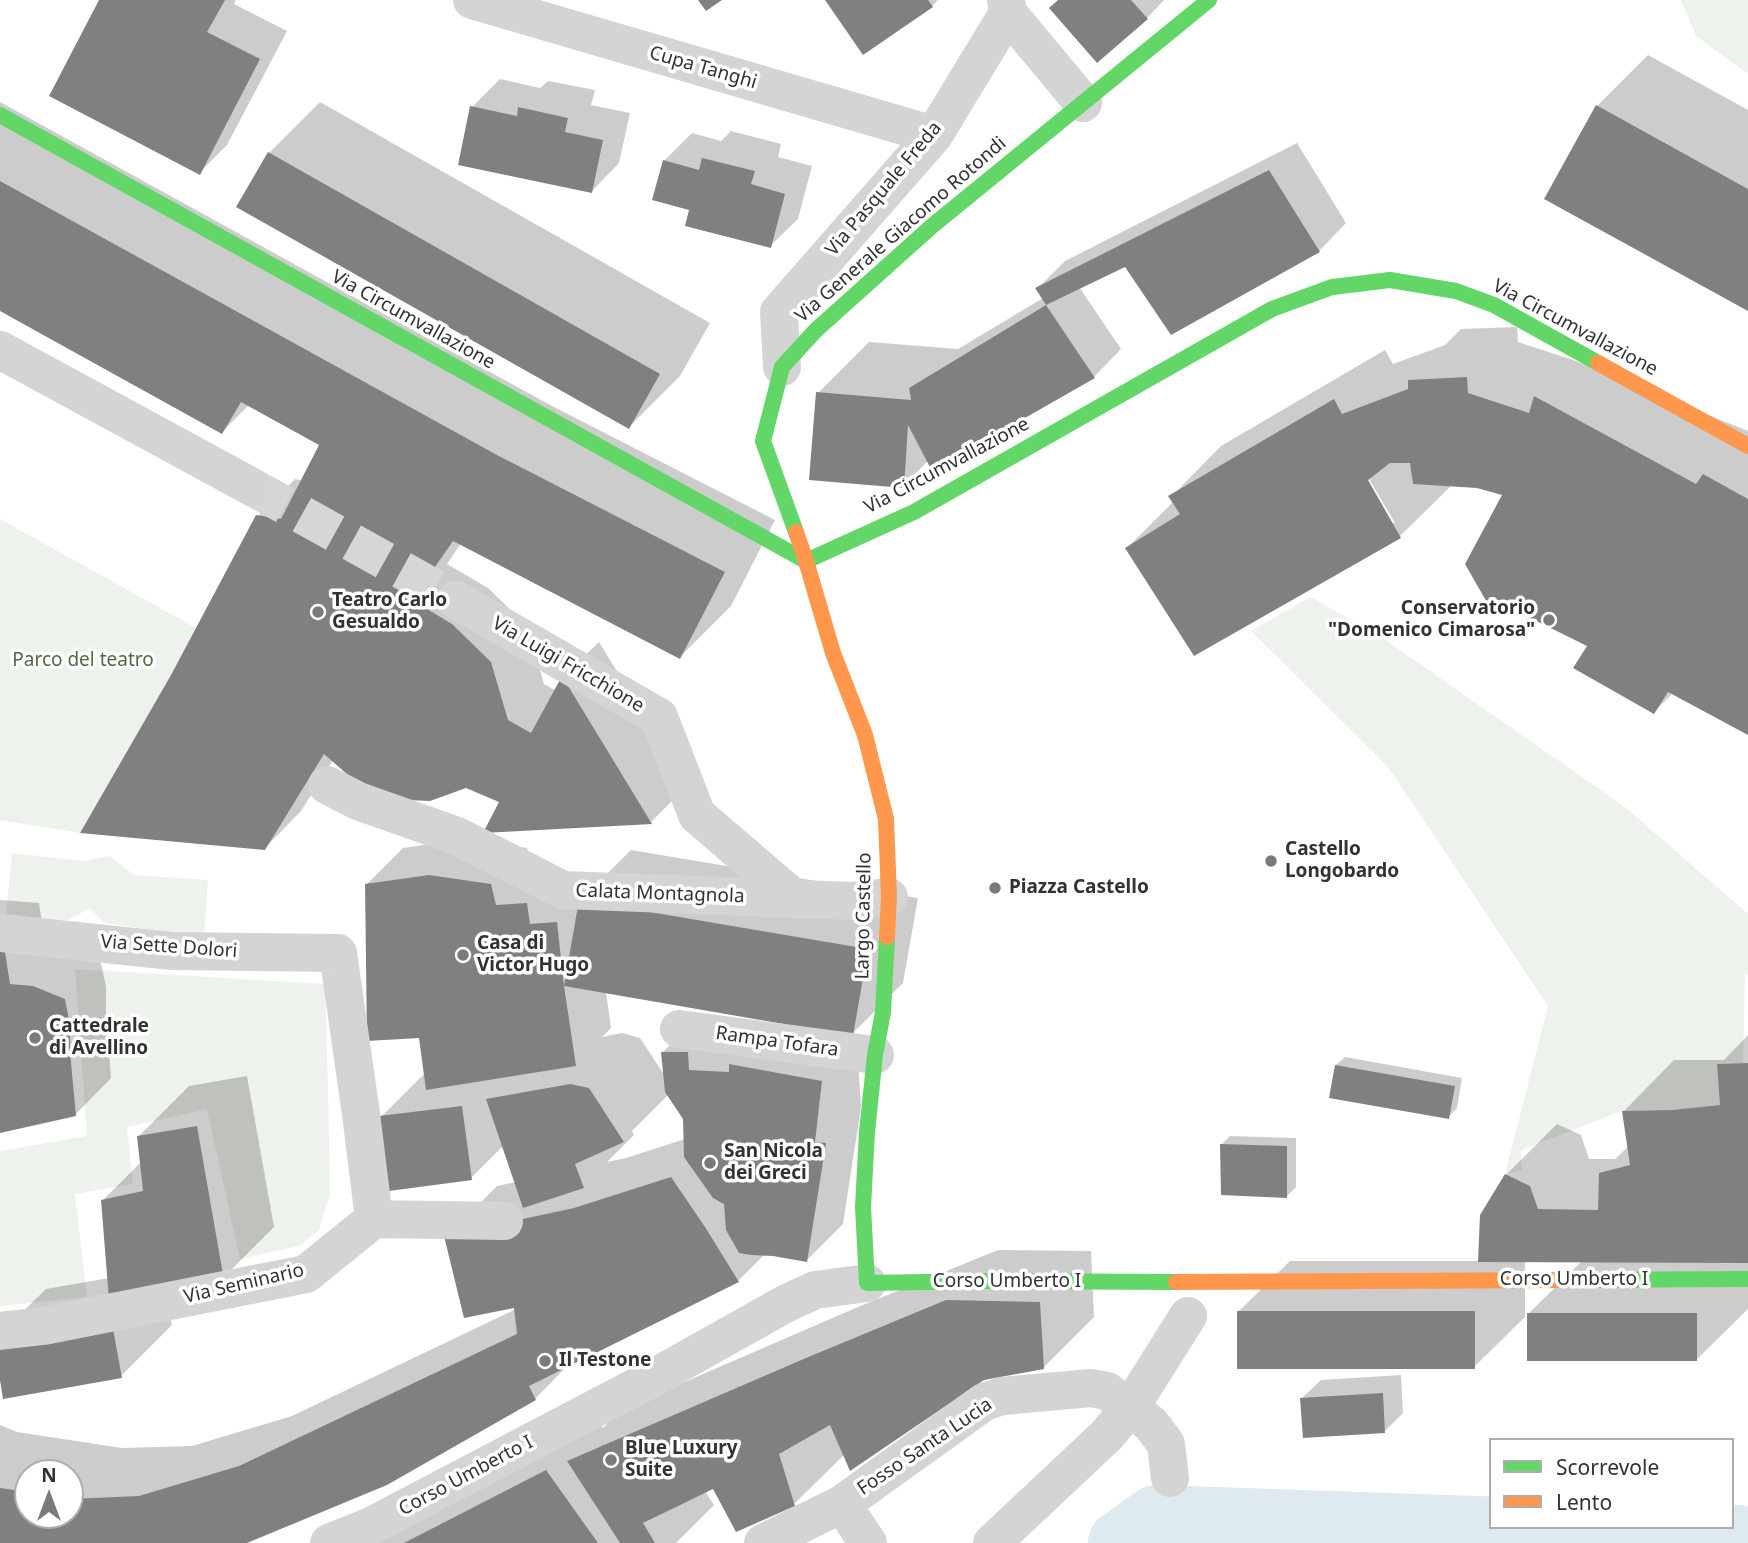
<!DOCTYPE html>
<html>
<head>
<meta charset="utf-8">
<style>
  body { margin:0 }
  #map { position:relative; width:1748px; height:1543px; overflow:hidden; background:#fff; font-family:"Noto Sans",sans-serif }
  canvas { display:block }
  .legend { position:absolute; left:1489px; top:1438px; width:245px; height:91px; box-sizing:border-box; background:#fff; border:2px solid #adadad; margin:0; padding:9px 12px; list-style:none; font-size:21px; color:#323232 }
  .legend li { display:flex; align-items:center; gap:14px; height:35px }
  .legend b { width:35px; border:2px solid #adadad }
  .north { position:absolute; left:14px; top:1459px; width:70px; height:70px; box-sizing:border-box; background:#fff; border:2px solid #adadad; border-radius:50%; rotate:0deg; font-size:19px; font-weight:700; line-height:28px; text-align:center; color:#323232 }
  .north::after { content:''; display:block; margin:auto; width:24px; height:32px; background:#7a7a7a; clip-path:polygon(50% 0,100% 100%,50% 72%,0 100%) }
</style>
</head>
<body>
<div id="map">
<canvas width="1748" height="1543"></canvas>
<ul class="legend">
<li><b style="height:9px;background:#63d668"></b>Scorrevole</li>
<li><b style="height:9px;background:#ff974d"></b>Lento</li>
</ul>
<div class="north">N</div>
</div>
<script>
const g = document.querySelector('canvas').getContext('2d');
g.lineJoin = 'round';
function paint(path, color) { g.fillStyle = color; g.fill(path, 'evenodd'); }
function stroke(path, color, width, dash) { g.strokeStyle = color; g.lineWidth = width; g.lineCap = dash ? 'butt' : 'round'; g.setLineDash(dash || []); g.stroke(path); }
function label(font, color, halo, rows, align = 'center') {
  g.font = font + ' "Noto Sans",sans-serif'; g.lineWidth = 7; g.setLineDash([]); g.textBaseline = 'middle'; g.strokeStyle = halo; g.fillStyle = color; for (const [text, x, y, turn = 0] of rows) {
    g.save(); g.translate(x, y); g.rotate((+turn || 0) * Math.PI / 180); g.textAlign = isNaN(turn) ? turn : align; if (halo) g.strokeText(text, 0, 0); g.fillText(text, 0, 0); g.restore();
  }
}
paint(new Path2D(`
  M1681 0H1748V74L1696 36Z
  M0 519 196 628 171 675 80 833 0 820Z
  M1311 597 1387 641 1625 807 1748 914V975L1745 973 1743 1063 1717 1064 1720 1105 1672 1110 1622 1111 1521 1150 1522 1170 1505 1174 1548 1006 1388 767 1251 631Z
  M12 853 83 861 110 856 134 875 208 880 204 937 104 923 90 908 66 921 6 914Z
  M75 969 325 984 328 1087 330 1194 319 1230 299 1246 240 1259 207 1109 127 1127 133 1184 75 1194 87 1297 0 1306V1151L87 1136Z`), '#eef2ec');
paint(new Path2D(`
  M101 0H236L234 4 287 31 227 145 200 172Z
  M828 0H938L932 6Z
  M1060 0H1164L1147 18Z
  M1648 55 1748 110V309L1597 106Z
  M500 79 540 88 548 81 595 90 591 105 630 113 619 163 592 191 472 107Z
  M0 102 550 405 775 520 731 606 680 657 461 543 447 564 488 588 527 626 544 684 556 691 563 677 599 642 687 786 651 822 486 831 501 801 466 786 333 760 301 811 265 848 172 676 258 516 295 479 303 481 321 445 249 405 222 432 0 309Z
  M320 102 710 323 680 376 629 427 269 153Z
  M731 131 781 144 778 157 812 166 798 219 770 246 691 208 664 161 692 133 721 141Z
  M1297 143 1346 223 1319 251 1126 265 1079 287 1121 349 1094 377 929 460 903 486 818 393 869 342 958 349 1043 298 1037 289 1065 261Z
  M1517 327 1518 342 1573 360 1748 431V733L1673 693 1654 712 1589 645 1504 494 1477 486 1452 485 1400 536 1194 654 1127 548 1174 501 1171 497 1221 446 1385 350 1393 364 1445 345 1461 329ZM1365 472 1395 523H1391L1362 474Z
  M466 839 527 848 532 869 563 868 566 888 595 886 631 850 918 898 903 983 852 1034 606 992 611 1028 602 1037 622 1033 640 1038 665 1076 663 1052 699 1016 857 1045 861 1107 843 1224 807 1260 765 1254 738 1281 570 1363 535 1399 240 1543H0V1425L17 1432 122 1448 192 1446 292 1416 516 1309 446 1237 497 1186 516 1182 504 1145 471 1178 381 1117 426 1072 421 1036 367 884 403 848ZM668 1095 685 1119V1139L626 1158 607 1162 634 1135 632 1131ZM28 1473H70V1515H28Z
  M0 900 39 903 46 948 70 951 101 963 106 987V1014L111 1078 75 1115 0 1131Z
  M1748 1035V1309L1697 1359 1529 1313 1582 1261 1525 1260V1317L1474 1367 1239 1311 1290 1261H1480L1482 1215 1506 1175 1557 1124 1581 1135 1589 1159H1615L1629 1146 1624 1111 1674 1060H1724Z
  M1345 1057 1462 1078 1457 1108 1448 1117 1336 1065Z
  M247 1076 274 1227 223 1278 165 1289 172 1325 121 1376 0 1370V1334L46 1289 109 1278 102 1201 141 1162 138 1137 189 1086Z
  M1230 1136 1296 1138V1187L1287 1196 1221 1145Z
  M998 1250 1091 1251 1094 1317 1043 1368 984 1379 845 1454 794 1504 713 1486 705 1491 714 1505 676 1543H351L597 1420 603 1428 620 1410 858 1307Z
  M1401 1375 1403 1413 1384 1432 1302 1398 1321 1380Z`), '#0003');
stroke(new Path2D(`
  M1121 1543 1156 1518 1738 1538 1748 1541`), '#dfe9f0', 66);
paint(new Path2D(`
  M99 0H225L207 32 260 59 200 175 49 96Z
  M698 0H722L706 11Z
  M825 0H928L933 7 863 55Z
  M1058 0H1131L1148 19 1097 63 1049 8Z
  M1596 105 1748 189V311L1544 199Z
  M470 106 517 116 518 107 568 118 565 132 603 140 592 193 458 165Z
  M268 152 660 374 629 429 236 207Z
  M702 158 755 171 751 184 785 194 771 248 685 226 689 210 652 200 663 160 699 170Z
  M1269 170 1320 252 1171 335 1125 267 1046 305 1035 288Z
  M0 181 497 455 725 572 680 659 453 541 412 600 452 624 491 662 508 720 531 733 562 676 652 824 483 833 499 802 466 788 430 801 385 799 348 775 324 754 265 850 80 833 171 675 256 515 281 519 319 445 241 402 222 434 0 311Z
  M1046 305 1095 378 932 471 908 425 904 488 809 480 816 392 911 400 909 388Z
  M1467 377 1468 393 1529 413 1534 396 1696 484 1703 474 1748 499V735L1668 692 1654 714 1573 668 1587 646 1504 605 1493 613 1465 564 1502 495 1477 488 1413 484 1410 463H1390L1368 480 1401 538 1194 656 1125 548 1180 514 1168 496 1334 399 1342 414 1408 389V380Z
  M429 875 491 884 496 905 527 903 530 924 557 922 564 986 579 900 868 949 853 1036 564 986 576 1066 426 1090 419 1038 367 1041 365 884Z
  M0 939H3L10 984 33 986 65 999 70 1025V1052L76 1116 0 1133Z
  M661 1052H688L689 1070 729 1072V1064L822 1081 815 1142 826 1143 807 1262 773 1256 751 1255 739 1253 726 1230 724 1204 713 1198 684 1157 683 1119 665 1092Z
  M1748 1063V1263L1478 1262 1480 1215 1505 1174 1530 1186 1538 1209 1598 1210 1599 1173 1630 1165 1622 1111 1672 1110 1720 1105 1717 1064Z
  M1335 1065 1455 1086 1449 1119 1329 1098Z
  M570 1084 589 1088 624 1142 575 1164 584 1188 523 1208 486 1099Z
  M462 1106 472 1180 389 1191 379 1116Z
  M197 1126 224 1280 109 1300 101 1200 143 1191 137 1136Z
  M1220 1144 1287 1146V1198L1221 1195Z
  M671 1177 705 1227 739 1282 529 1386 536 1400 387 1485 247 1543H0V1488L28 1492V1515H70V1499L139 1496 239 1466 517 1334 514 1308 464 1318 444 1236 574 1208Z
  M946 1300 1040 1302 1044 1369 984 1380 850 1471 830 1425 779 1454 795 1506 736 1532 713 1489 643 1523 655 1543H620L567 1461 806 1358Z
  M1237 1311H1475V1369H1237Z
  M1527 1313H1697V1361H1527Z
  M111 1318 122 1378 3 1399 0 1380V1338Z
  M1383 1393 1385 1433 1303 1438 1300 1398Z
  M546 1470 598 1543H404Z`), '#808080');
stroke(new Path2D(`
  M252 487 456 600`), '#d6d6d6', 38, [38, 19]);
stroke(new Path2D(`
  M472 0 934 135
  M1006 0 1008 13 1083 103
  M0 350 252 487
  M782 367 779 312 934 135 1008 13
  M456 600 659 717 697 815 796 900
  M327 785 358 801 457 836 563 890 853 901 889 897
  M0 933 172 951 338 953 361 1114 374 1219 306 1274 43 1326 0 1331
  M679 1029 875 1055
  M374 1219 504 1221
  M329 1543 369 1527 653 1378 785 1304 815 1290 867 1283
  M763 1543 842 1504
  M868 1543 842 1504 984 1402 1002 1396 1091 1388 1107 1391 1151 1424 1166 1444 1170 1478`), '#d4d4d4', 38);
stroke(new Path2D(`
  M0 115 806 561
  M796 532 763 441 782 367 816 330 932 226 1209 0
  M806 561 914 512 1272 309 1332 287 1390 280 1456 291 1494 305 1598 363
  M887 937 883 1012 875 1055 867 1132 863 1207 867 1283 987 1281 1176 1282
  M1576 1280 1748 1279`), '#63d668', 16);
stroke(new Path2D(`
  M1598 363 1748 446
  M796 532 806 561 833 653 865 735 886 819 889 897 887 937
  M1176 1282 1576 1280`), '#ff974d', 16);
stroke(new Path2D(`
  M992 1543 1107 1435 1132 1405 1188 1316`), '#d4d4d4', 38);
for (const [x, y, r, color] of [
  [318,612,7,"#7a7a7a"],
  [1549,620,7,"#7a7a7a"],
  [1271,861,7,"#7a7a7a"],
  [995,888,7,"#7a7a7a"],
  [463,955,7,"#7a7a7a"],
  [35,1038,7,"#7a7a7a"],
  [710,1163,7,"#7a7a7a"],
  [545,1361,7,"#7a7a7a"],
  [611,1460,7,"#7a7a7a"]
]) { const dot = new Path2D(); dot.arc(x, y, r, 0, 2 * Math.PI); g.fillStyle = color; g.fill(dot); stroke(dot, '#fff', 2.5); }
label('19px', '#323232', '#fff', [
  ["Cupa Tanghi",703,68,16],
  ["Via Pasquale Freda",884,189,-50],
  ["Via Generale Giacomo Rotondi",901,230,-41],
  ["Via Circumvallazione",413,320,29],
  ["Via Circumvallazione",1575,328,28],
  ["Via Circumvallazione",947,466,-28],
  ["Via Luigi Fricchione",568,665,30],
  ["Calata Montagnola",660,894,2],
  ["Largo Castello",864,916,-89],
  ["Via Sette Dolori",169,947,4],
  ["Rampa Tofara",777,1042,8],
  ["Corso Umberto I",1574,1280],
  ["Corso Umberto I",1007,1282],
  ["Via Seminario",244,1284,-13],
  ["Fosso Santa Lucia",925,1447,-34],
  ["Corso Umberto I",466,1476,-28]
]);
label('bold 19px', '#323232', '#fff', [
  ["Teatro Carlo",332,601],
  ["Gesualdo",332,623],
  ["Conservatorio",1535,609,"right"],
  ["\"Domenico Cimarosa\"",1535,631,"right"],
  ["Castello",1285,850],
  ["Longobardo",1285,872],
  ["Piazza Castello",1009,888],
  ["Casa di",477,944],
  ["Victor Hugo",477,966],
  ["Cattedrale",49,1027],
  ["di Avellino",49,1049],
  ["San Nicola",724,1152],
  ["dei Greci",724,1174],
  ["Il Testone",559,1361],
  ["Blue Luxury",625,1449],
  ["Suite",625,1471]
], 'left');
label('19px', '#546943', '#fff', [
  ["Parco del teatro",83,661]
]);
</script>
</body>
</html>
